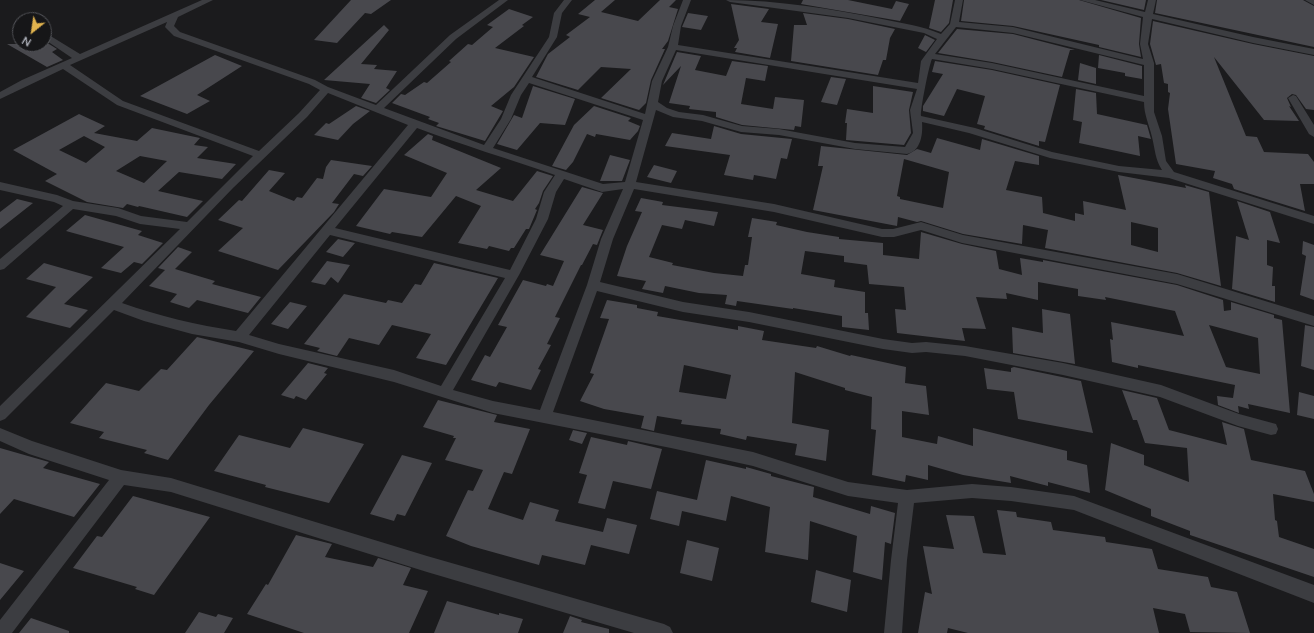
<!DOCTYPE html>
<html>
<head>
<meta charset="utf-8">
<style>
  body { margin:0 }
  #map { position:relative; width:1314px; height:633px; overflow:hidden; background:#1b1b1d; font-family:Lato,sans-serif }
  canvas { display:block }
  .north { position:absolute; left:12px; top:12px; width:40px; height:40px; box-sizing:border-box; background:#161618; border:1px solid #535459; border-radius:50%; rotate:210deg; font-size:11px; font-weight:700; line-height:16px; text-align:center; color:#afb2bb }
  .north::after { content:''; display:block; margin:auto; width:14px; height:18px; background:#e1b34e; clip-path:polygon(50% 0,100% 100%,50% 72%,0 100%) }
</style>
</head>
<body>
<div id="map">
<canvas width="1314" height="633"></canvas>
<div class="north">N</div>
</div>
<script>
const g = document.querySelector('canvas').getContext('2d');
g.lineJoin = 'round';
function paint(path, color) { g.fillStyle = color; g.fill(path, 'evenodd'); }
paint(new Path2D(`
  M351 0H391L371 14 365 13 337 43 314 40Z
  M595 0H615L601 12 638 21 660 0H676L669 7 678 9 668 41 662 49H665L651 80 646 103 639 110 601 98 631 69 601 67 578 90 536 77 548 54 570 37 566 35 590 17 578 14Z
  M803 0H848L892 9 896 1 909 4 900 21 801 4Z
  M935 0H953L949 23 941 32 929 28Z
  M964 0H1079L1141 18 1139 44 1141 57 1099 47V45L1013 26 961 21Z
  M1101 0H1146L1144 10Z
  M1157 0H1303L1314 6V47L1155 13Z
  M731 4 769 9 761 22 778 24 770 58 735 52 737 48H734L739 40Z
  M509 9 533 17 522 25 524 26 495 48 534 57 514 87 491 106 503 111 485 141 436 126 439 123 428 119 430 117 392 103 401 94 405 95 424 82 427 83 451 62 449 61 468 44 472 45 493 27 487 25Z
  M688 13 708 16 701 30 682 27Z
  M803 13 848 19 895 29 890 38 886 60H883L878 75 791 61 794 25H807Z
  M1153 21 1253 44 1314 56V110L1306 109 1296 95 1292 94 1287 98 1291 107 1289 106 1299 121 1264 120 1214 57 1246 136 1257 137 1264 152 1308 154 1314 162V184H1300L1305 211 1234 189 1232 184 1213 178 1215 171 1176 164 1168 109 1170 93 1168 92V84L1164 83 1161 64 1156 65 1150 44Z
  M384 25 389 30 361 64 377 65 374 69 397 71 386 88 390 90 376 103 361 98 370 84 324 80Z
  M957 29 1013 34 1075 50H1070L1062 77 992 62 938 53Z
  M925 35 935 40 926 52 918 48Z
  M7 44H49L57 49 52 52 63 60 47 67Z
  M677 52 701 56 695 70 726 76 732 61 768 66 765 81 746 78 741 104 773 109 775 97 804 100 801 127 795 126 794 130 742 125 716 117V112L689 109 690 106 669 103 681 66 663 85Z
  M215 55 242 66 197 95 210 101 187 114 140 96Z
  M1099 55 1142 66V79L1125 76V73L1098 68Z
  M935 61 992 70 1060 85 1045 142 1039 141V146L984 129 985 126 977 124 985 96 957 89 944 116 923 111V106L943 74 932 72Z
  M1080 63 1096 68V84L1078 80Z
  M831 77 846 79 837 105 821 102Z
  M533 86 575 99 565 125 540 123 517 150 497 144 514 115 522 118Z
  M873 86 913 92 909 110 911 133 904 145 846 140 847 123H845L847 109 873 113Z
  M1076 89 1096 93 1097 114 1147 125 1151 139 1138 136 1140 156 1079 143 1082 122 1073 120Z
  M356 106 370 111 353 124 338 140 314 135 326 123 329 124Z
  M594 106 631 118 628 121 640 126 638 131 630 140 596 134 595 137 587 134 573 162 566 170 552 166 574 125Z
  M79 114 105 126 94 133 137 141 152 128 200 138 194 145 208 147 197 158 236 164 222 179 179 172 158 191 203 201 187 217 139 206 138 207 127 204 123 208 87 202 45 181 57 174 13 150ZM84 136 105 147 86 163 59 150ZM140 156 167 161 144 183 116 171Z
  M714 126 741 134 792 139 787 159 781 158 776 179 754 175 753 180 724 175 730 155 665 146 672 133 711 139Z
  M428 134 433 136 432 140 501 168 476 190 513 201 537 171 553 176 543 191 539 203 535 209 537 210 529 229H526L514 248H511L509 251 489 246 487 249 458 243 481 206 456 196 422 237 392 232 390 234 356 226 384 189 431 197 447 173 404 155Z
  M937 138 980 150 982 139 1039 156V165L1015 161 1006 190 1042 197 1043 213 1075 221V213L1084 215 1083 201 1126 210 1118 175 1186 188 1185 185 1188 186 1209 192 1221 286 1177 273 1045 248 1048 230 1023 225 1022 244 963 234 921 221 917 222 898 217 897 226 813 210 823 166H818L821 146 907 155 917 149 931 153ZM904 159 949 172 943 208 900 199V197L897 196ZM1131 222 1158 228V252L1131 245Z
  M610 155 630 160 622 181H600Z
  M331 160 372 166 363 176 354 174 332 203 339 204 334 212 278 270 218 251 243 228 218 220 239 200 242 201 269 170 285 173 269 191 294 201 297 197 302 198 317 178 323 179 326 167Z
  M654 165 677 171 671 183 647 177Z
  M582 187 603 193 583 225 603 230 597 245 593 244 582 265H581L555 317 560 318 547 344 551 345 538 369 541 370 531 390 499 382 496 387 471 380 485 355 490 357 507 327 498 325 523 280 546 286 547 284 553 286 564 261 540 255Z
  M641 198 663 202 662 205 718 212 714 226 685 220 682 229 662 225 649 257 673 263 672 265 714 273 743 276 745 265H748L752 237H748L752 218 777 222 776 225 807 232 839 237V239L883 243V255L919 259 921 232 962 244 996 251 999 269 1022 275 1020 258 1043 262V260L1177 285 1223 300 1224 311 1231 310V302L1274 315V318L1282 320 1290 413 1248 404 1249 409 1238 406 1239 413 1218 405 1217 396 1233 398 1235 385 1138 365V368L1112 362 1110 339 1113 340 1111 322 1184 336 1175 311 1105 297 1106 300 1078 296V289L1038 282V300L1006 293 1007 299 976 297 986 329 962 328 965 341 897 333 895 309 906 310 904 287 869 284 867 265 844 262V256L805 251 801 274 835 280 834 287 865 292V313H868L869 330 842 327V316L793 308V309L737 301 736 306 725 304 727 295 699 293 665 286 663 293 642 289 646 281 617 276 627 246 642 212 635 211ZM1209 325 1258 338 1260 374 1226 367Z
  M17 199 33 203 0 229V212Z
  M1237 201 1270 212 1280 243 1267 240V265L1273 267 1272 286H1275V302L1232 289 1236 236 1249 240Z
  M85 215 142 231 138 235 163 243 142 264 134 262 121 273 101 268 124 247 66 231Z
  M338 239 355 243 343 257 326 252Z
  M1303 241 1314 245V300L1300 295 1306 256 1302 254Z
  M178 247 192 252 175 269 215 281 212 284 261 297 248 313 197 300 189 308 170 302 177 294 149 286 165 270 158 268Z
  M327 261 350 265 338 283 331 277 325 285 311 282Z
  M44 263 93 277 64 304 88 310 70 328 26 317 56 287 26 279Z
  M434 263 498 278 446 365 416 358 431 334 392 325 379 345 349 338 337 356 317 351 320 348 304 344 344 294 386 303 388 300 402 303 415 284 421 285Z
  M607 300 637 305V308L658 312 657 316 738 330V326L764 331 762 340 816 348 817 346 850 356 851 355 906 367 905 383 926 386 929 415 902 411V437L937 444 938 436 973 446V428L1067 451V460L1087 465 1090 493 1048 482V486L1010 476 1011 483 963 475 928 465V480L906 475 905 482 872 475 876 430 871 429 872 397 845 390V388L795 372 792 423 829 430 826 461 795 455 797 444 747 436 746 440 720 434 721 429 681 424 682 420 657 416 654 431 641 428 644 416 604 409 580 401 594 374 590 373 609 319 600 318ZM684 365 731 375 726 399 679 392Z
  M290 302 307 306 288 329 271 324Z
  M1042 309 1070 314 1075 364 1013 353 1012 327 1043 333Z
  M1305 325 1314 327V370L1301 366Z
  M197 337 254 351 209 405 168 460 144 453 147 450 99 438 104 432 70 423 106 383 139 391 161 369 167 370Z
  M308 363 328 368 324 373 327 374 306 400 296 396 294 399 281 395Z
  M1014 367 1081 381 1093 433 1018 419 1014 392 987 389 984 368 1011 372V368Z
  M1122 390 1157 398 1169 430 1227 445 1222 422 1244 429 1251 460 1305 471 1314 494V502L1273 494 1275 520 1277 521 1279 537 1314 549V577L1190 535V531L1151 516V509L1105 490 1111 443 1144 455V465L1189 482 1187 448 1145 443 1137 420H1133Z
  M1299 392 1314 396V419L1297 415Z
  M438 400 497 415 494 422 530 429 512 474 504 472 488 509 523 520 530 502 559 510 555 521 603 532 607 518 637 525 629 554 591 545 585 565 542 555 539 565 471 546 446 536 468 490 473 491 483 470 445 460 456 438H453L454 436 423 427Z
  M303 428 364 444 329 503 265 487 266 485 214 471 239 435 290 448Z
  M573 430 587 433 582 444 569 440Z
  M591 437 627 445 628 441 662 449 651 489 613 481 605 509 578 503 587 475 579 473Z
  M0 448 49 462 43 468 100 484 74 517 14 499 0 514Z
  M402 455 432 463 405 516 397 514 394 521 370 514Z
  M706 460 746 469V467L771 474V476L814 487 813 497 870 514 871 506 895 513 891 544 885 542 882 580 853 572 857 536 810 521 808 560 765 552 770 507 731 496 726 521 682 511 679 526 650 519 657 491 697 500Z
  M133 496 210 517 154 595 135 589 137 587 73 568 97 536 102 537Z
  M997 510 1016 512 1017 517 1051 522 1053 530 1105 537 1106 542 1152 549 1158 569 1208 577 1211 587 1237 592 1250 633 1190 632 1185 614 1153 608 1159 633H968L948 628 947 633H918L925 592 932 594 923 546 954 549 946 515 974 516 983 553 1006 555Z
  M296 535 332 544 325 557 373 567 378 558 411 568 403 585 428 591 409 633H304L247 614 266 584 268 585Z
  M687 540 719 548 712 581 680 573Z
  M0 563 24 571 0 600Z
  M816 570 851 580 847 612 811 602Z
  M447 601 499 615V613L523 619 518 633H434Z
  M199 612 216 617 218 614 233 618 224 633H185Z
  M570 616 582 620 581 622 609 629V633H563Z
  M31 618 69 631V633H19Z`), '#48484d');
paint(new Path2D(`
  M202 0H213L178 17 174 26 180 32 315 80 328 87 376 105 450 35 499 0H508L456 39 384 108 484 145 501 119 511 95 549 37 554 13 564 0H572L562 13 557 37 532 77 645 114 652 81 668 47 673 26 683 0H691L681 26 678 45 918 83 921 61 937 39 924 33 848 18 730 2 726 0C778 0 831 9 882 19 902 23 922 26 941 34L950 24 955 0H963L959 22 1013 27 1143 59 1140 44 1143 17 1080 0H1095L1145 12 1148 0H1156L1153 14 1253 37 1314 49V55L1253 43 1152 19 1148 44 1154 63V112L1162 136 1166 161 1174 172 1314 216V224L1169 178 1119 172 1050 158 969 133 922 122C923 134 921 151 907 154L855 149 779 135 741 132 702 121 673 117 656 110 636 182 774 204 882 229H893L921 222 963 235 1177 274 1314 316V326L1177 284 962 243 921 230 894 237H882L774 212 634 189 613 239 600 282 683 302 749 312 883 339 912 343 926 342 965 346 1063 363 1161 385 1239 414 1276 424 1278 429 1276 434 1271 435 1238 426 1160 397 1063 375 965 356 926 352 912 353 883 349 749 322 683 312 597 291 553 412 753 452 848 482 907 490 972 484 1011 487 1074 496 1314 585V603L1074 510 1011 501 972 498 914 503 907 560 902 633H884L891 560 898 503 848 496 753 466 671 448 493 413 394 382 279 354 239 342 192 334 144 321 114 310 5 419 0 421V406L180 229 140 224 116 216 73 209 4 269 0 270V259L63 206 54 202 0 190V182L57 195 73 201 118 208 141 216 187 222 253 156 117 105 63 69 0 99V92L22 80 72 58 44 39V32L80 54ZM167 22 165 27 174 36 309 84 320 90 299 113 259 151 123 101 70 65ZM956 27 1013 33 1144 65V96L992 63 935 54ZM676 50 917 89 910 110 913 133 905 147 855 143 779 129 742 126 703 115 679 112 667 108 658 102 662 81ZM932 59 992 69 1144 102C1144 115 1149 124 1152 137 1155 149 1155 159 1162 170L1119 166 1052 152 975 128 921 116C920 111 929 65 932 59ZM529 83 643 120 625 182 603 184 493 148 511 119 521 95ZM328 93 408 125 236 331C197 325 159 316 122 303L233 188 307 117ZM417 128C462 145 509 159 555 175L544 192 536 219 510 270 335 228ZM564 179 602 192 623 189 601 239 587 285 540 410 493 401 453 390 519 275 548 219 556 192ZM330 235 505 278 441 386 394 370 279 344 249 335Z
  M1305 0H1314V5Z
  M1293 95 1296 96 1314 125V137L1309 134 1288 98Z
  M0 428 32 441 121 470 171 478 427 556 664 624 670 627 673 633H634L427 572 171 492 124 485 12 633H0V620L109 480 29 454 0 441Z`), '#3c3d41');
</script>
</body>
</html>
